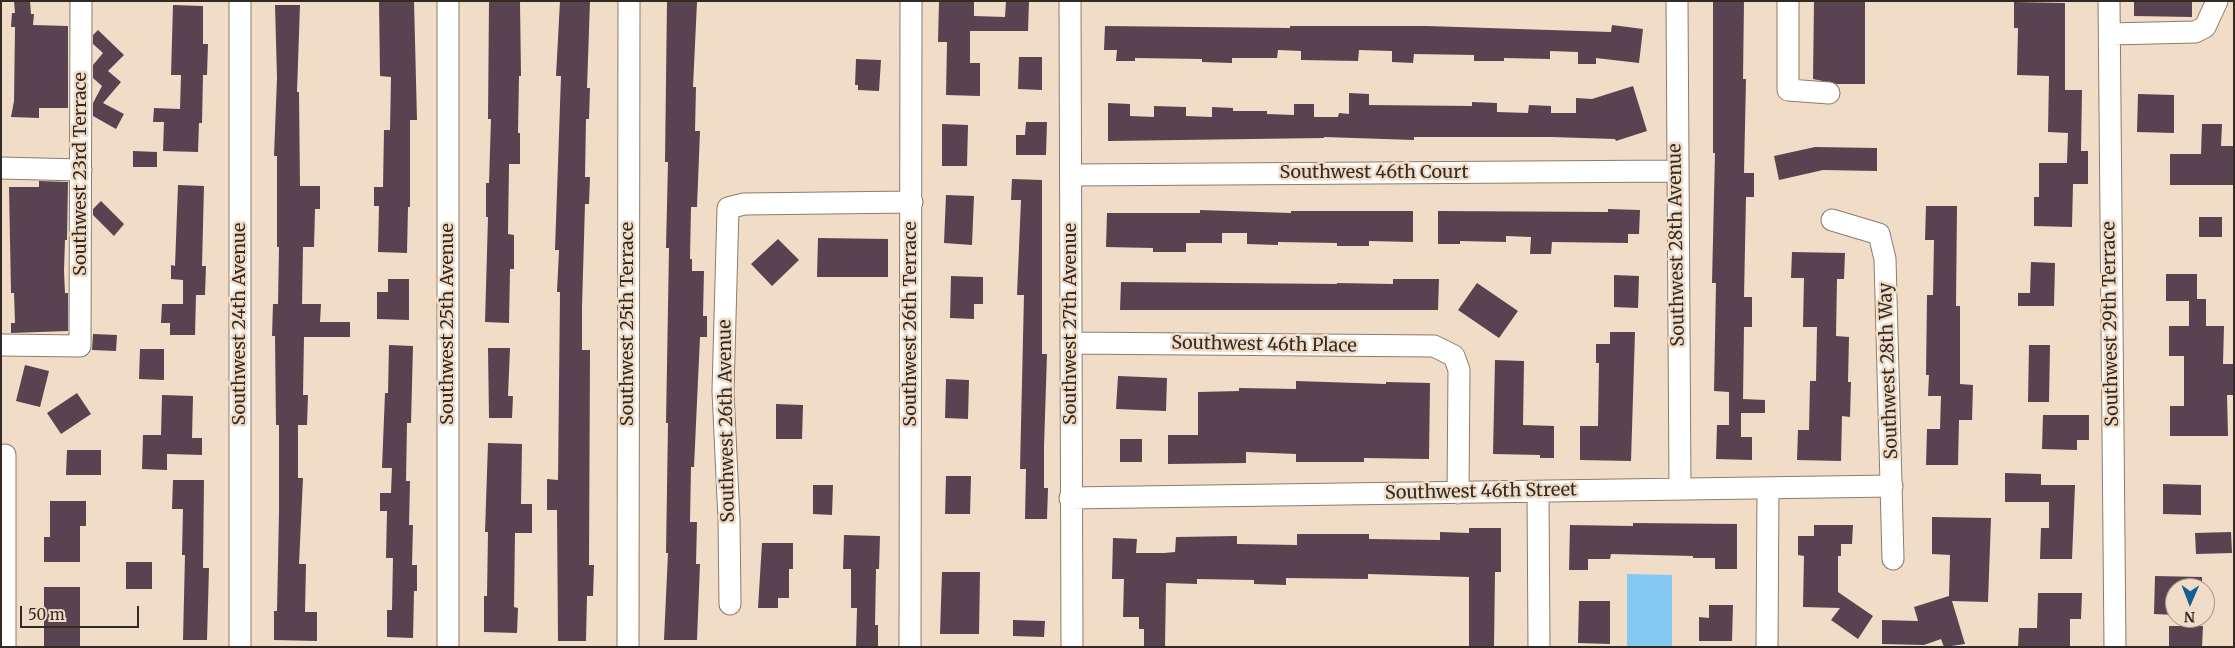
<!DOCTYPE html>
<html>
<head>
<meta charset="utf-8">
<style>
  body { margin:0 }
  #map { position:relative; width:2235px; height:648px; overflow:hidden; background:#f1dcc8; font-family:Merriweather,serif }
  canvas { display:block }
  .frame { position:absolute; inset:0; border:2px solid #332b23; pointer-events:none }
  .north { position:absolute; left:2165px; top:578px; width:50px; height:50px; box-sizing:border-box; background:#f1dcc8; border:1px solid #a59586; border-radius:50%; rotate:181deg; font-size:14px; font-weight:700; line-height:20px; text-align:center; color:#332b23 }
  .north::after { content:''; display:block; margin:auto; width:18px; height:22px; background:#155e92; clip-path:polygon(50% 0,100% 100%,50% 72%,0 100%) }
  .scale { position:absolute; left:20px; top:606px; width:119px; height:22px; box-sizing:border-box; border:2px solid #332b23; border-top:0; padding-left:6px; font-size:15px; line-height:18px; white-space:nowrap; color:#332b23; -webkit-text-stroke:4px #f1dcc8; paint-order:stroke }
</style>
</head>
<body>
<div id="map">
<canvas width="2235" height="648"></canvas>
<div class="frame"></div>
<div class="north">N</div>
<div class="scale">50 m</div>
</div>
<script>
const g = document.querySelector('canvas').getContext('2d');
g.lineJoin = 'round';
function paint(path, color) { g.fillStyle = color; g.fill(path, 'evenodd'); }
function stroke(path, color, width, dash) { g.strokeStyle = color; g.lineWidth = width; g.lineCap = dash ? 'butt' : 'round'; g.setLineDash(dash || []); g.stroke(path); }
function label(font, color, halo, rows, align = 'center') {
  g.font = font + ' Merriweather,serif'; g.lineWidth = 5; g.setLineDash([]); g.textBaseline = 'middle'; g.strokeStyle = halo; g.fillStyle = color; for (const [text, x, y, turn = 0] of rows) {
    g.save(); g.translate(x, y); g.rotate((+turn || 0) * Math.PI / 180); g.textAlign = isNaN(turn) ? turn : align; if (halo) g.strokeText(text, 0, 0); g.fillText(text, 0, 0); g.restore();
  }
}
paint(new Path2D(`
  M1627 574 1672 575V647H1627Z`), '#83c9f3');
paint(new Path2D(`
  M14 1H30L31 14H34L33 25 68 26V108H39V118L11 117 14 101 15 27H11L12 13H15Z
  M379 1H414L417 120H410V207H408L407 253 378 252 379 206H374V187H383L384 130H390L391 77 380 76Z
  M489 1 520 2 521 76H519L518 133H520V164H509L508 234 514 235V269H510L509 323 485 322 488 217H486V183H489L491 119H488Z
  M560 1H590L587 88H590L589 119H586L585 177H590L589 204H585L582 307V350H590L589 565H594L593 596H587L586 641H558L557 510H547V479L558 480 560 292H557L559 250H555L561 76H556Z
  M667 1 697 2 693 87H696L695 131H700L697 207H691L690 259H692V271H704L703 316H707V337H700L694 467H691L690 522H697L696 564H700L697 640H664L668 553H666L668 423H666L669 248H666L668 162H665Z
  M939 1H974V16L1005 17 1006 1H1029L1028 31H970V63H980V96L946 95 947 42H938Z
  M1713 1H1744L1743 79H1746L1744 173H1754V197H1746L1744 297H1752V327H1744L1743 399 1765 400V413H1741V437H1752V460L1716 459 1717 425H1729V392L1714 391 1716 283H1712L1715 153H1713Z
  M1814 1H1865V84H1837L1813 79Z
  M2134 1H2192V17L2134 16Z
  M2014 2 2065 3V90H2082L2081 151H2088V184H2073L2072 227 2034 226V197H2039V163H2067L2068 133 2048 132 2049 76 2017 75 2018 28H2014Z
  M173 5 203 6V44H208L207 75H203L202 123H199L198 152 163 151 164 122H153L154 108 180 109 181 75H171Z
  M275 5H300L297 92H299L300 186H320V209H315L314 247H303L302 304H321L320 322H350V337H304L303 395H308L307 425H298V478H303L299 564H306L305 612H317V641L274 640V611H277L279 512V425H276L275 336H272L273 304H278L279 247H277V156H274L277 78Z
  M1612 25 1643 29 1639 63 1596 58V64H1578V52L1550 51V59L1504 58V61H1474V55L1414 54 1413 63 1392 62V51L1359 50 1358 61 1301 60V51L1278 50 1277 58H1232V63L1202 62V59L1135 58V61H1116L1117 50H1104L1105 26 1290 28V26H1427L1611 32Z
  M98 30 124 55 108 71 121 82 103 103 124 114 116 129 93 116V103L102 86 93 78V65L103 53 93 44V35Z
  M1019 57H1042V90L1018 89Z
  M856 59 881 60 879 91 858 90V85H855Z
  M1633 86 1647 131 1616 141 1615 139 1551 137H1414V140L1324 137V138L1108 141V103L1130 104V116L1154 117V106L1186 107V116L1212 117V107L1233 108V111H1267V114L1294 115V104H1314V117H1338L1339 113 1349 114V93L1369 94V105L1472 106V102L1497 103V112L1528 113 1529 105 1551 106V113H1576V98L1592 99Z
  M2138 94 2174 95V133L2137 132Z
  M1026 122H1047L1046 155H1016V135H1025Z
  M942 124 968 125 967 166H942Z
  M2202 124H2222L2221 146H2234V185H2170V154H2201Z
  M1815 147 1877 148V171L1823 170 1779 180 1774 156Z
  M133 151 157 152V167H133Z
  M1012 179 1042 180V354H1047L1044 447V488H1048L1047 519H1025L1026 469H1020L1024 295H1017L1021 200H1011Z
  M39 181 68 182 67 240H65L64 271 65 293H68V331L11 333V323H15L14 293H11L9 187H39Z
  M178 185 204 186 202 266H206L205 295H196L195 335H170V323H161L162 304H183V280L171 279V265L175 266Z
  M946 195 974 196 972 245 944 243Z
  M101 201 124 224 114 236 93 215V209Z
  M1926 206H1957L1956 306H1960V384L1973 385 1972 420H1959L1958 465H1926L1927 429H1940L1941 396H1928L1929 375H1926L1927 295H1933L1934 240H1925Z
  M1608 209 1640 210 1639 234H1628V243L1552 242 1551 254H1530L1531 237 1506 236V242L1460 241V244H1438V211L1608 212Z
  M1200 210 1291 213V211H1413V242L1369 241V246H1337V243L1278 242V245L1247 244V233H1222V243H1186V252H1153V248L1106 247 1107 213H1200Z
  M2199 217H2222V237H2199Z
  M818 238 888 239V277H817Z
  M778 239 799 260 772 286 751 264Z
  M1792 252 1845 253 1844 279H1837L1836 336 1849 337 1848 382H1851L1850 417 1842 416 1841 461 1797 460 1798 430H1809L1810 381H1816L1817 327H1803L1804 278H1791Z
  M2031 262 2055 263 2054 306H2018V293H2030Z
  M2166 274H2197V299H2206V326H2224L2223 364H2234V395H2227L2228 436H2170V406H2184V356H2169V326H2189V301H2166Z
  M1614 275 1639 276 1638 308 1614 307Z
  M951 276 983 277V304H974V319L950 318Z
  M388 279H409V320L377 319V292H388Z
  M1393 279H1439L1438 310H1120L1121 282 1337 284V283L1393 284Z
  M1477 283 1518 311 1499 338 1458 310Z
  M1610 332H1635L1631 461 1580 460V426H1598L1599 363H1596V344H1610Z
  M93 334 117 335 116 351 92 350Z
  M389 345 413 346 411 423H407L406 481H410L409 525H413L412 565H417V591H414L413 638 387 637V610H392L393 558H386L387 511H380V493H391L392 468H382L385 393H388Z
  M2029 345H2050L2049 402H2028Z
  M488 348H510L508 396H513L512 418H489Z
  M140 349H164V380L139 379Z
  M1495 360 1524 361 1523 425 1554 426V458H1540V455L1493 454Z
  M25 365 49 371 40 407 16 401Z
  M1118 376 1167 378 1166 411 1116 409Z
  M946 379 969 380 968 419 945 418Z
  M1296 381 1386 384V382L1430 383 1429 459 1364 458V462H1296V454L1246 452V463L1168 464V435H1198V392L1239 391V388L1296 389Z
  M77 393 91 414 61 434 47 413Z
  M162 395 193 396 192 438H202V455L167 454V470L142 469 143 435H161Z
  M776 404 803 405 802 439H776Z
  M2043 415H2089V440H2077V450L2042 449Z
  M1120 439H1142V462H1120Z
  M488 443 522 444 521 504H532V533H515L514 607 518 608 517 633 484 632V596H487L488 532H485Z
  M67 450H101V475H66Z
  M2005 473 2041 474V485H2075L2072 559H2040L2041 528H2049V502H2005Z
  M946 476H971L970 514H945Z
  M173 480H204L203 568H209L207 640H183L185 555H182L183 509H172Z
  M2163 484 2201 485V515L2163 514Z
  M813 485H833L832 515 813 514Z
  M50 501H86V526H80V562H44V537H50Z
  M1932 517 1991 518 1988 602 1952 601 1965 644 1944 647 1941 639 1924 645 1882 644V620L1918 621 1914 607 1949 596 1950 555 1932 554Z
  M1633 523 1737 524V569H1715V558H1693V556L1611 554 1610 559H1588V570H1569L1570 525 1633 526Z
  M1814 525H1853L1852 544H1841V556H1838V592L1873 616 1858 639 1831 620 1840 608 1803 607 1804 556 1798 555V536H1814Z
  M1469 528H1501V572H1495L1494 647H1469V577L1368 574V579L1286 578V585L1254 584V580L1197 579V584L1166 583 1165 647H1144V629H1139V617H1123L1124 579H1112L1113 538 1137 539 1136 553H1164L1175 552 1176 537 1237 536V544L1297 545V534H1369V539L1440 540V532L1469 533Z
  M2231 532 2232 553 2196 554 2195 533Z
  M844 535 880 536 879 569H876L875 625H878V647H856L857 608H851V569H843Z
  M762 543H793V569H789V598H778V608H758Z
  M126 562H152V589H126Z
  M942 572H980L979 634H940Z
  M2155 576 2202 577V588H2175V615L2154 614Z
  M44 587H80V647H44Z
  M2038 593H2082L2081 619H2070V647H2018L2019 628H2037Z
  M1579 601H1610V644L1578 643Z
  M1709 605H1733L1732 641H1699V617L1709 618Z
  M1013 620 1045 621 1044 637 1013 636Z
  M2169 626H2203L2202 647H2169Z`), '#594351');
const minor = new Path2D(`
  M448 1V647
  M1070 1 1072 647
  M1677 1 1680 489
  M1788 1V90L1829 93
  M2109 1 2115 647
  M2110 34 2195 32 2205 27 2217 1
  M1 168 81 170
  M1071 175 1676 171
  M1832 220 1879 234 1885 259 1893 559
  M1071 343 1434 346 1454 356 1459 370 1458 493
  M1 345 80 346 81 1
  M5 455V647
  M1538 492 1539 647
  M1070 498 1892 486
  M730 604 729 520 723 391 728 208 744 204 912 202
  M240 647V1
  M628 647 629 1
  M910 647 911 1
  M1767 647 1768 488`);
stroke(minor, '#8e7b69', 23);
stroke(minor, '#fff', 21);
label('18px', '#332b23', '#f1dcc8', [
  ["Southwest 46th Court",1374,173],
  ["Southwest 23rd Terrace",81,174,-90],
  ["Southwest 28th Avenue",1677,245,-91],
  ["Southwest 24th Avenue",240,324,-90],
  ["Southwest 25th Avenue",448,324,-90],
  ["Southwest 25th Terrace",628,324,-90],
  ["Southwest 26th Terrace",911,324,-90],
  ["Southwest 27th Avenue",1071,324,-90],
  ["Southwest 29th Terrace",2111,324,-91],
  ["Southwest 46th Place",1264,345,1],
  ["Southwest 28th Way",1889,371,-92],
  ["Southwest 26th Avenue",727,421,-91],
  ["Southwest 46th Street",1481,492,-1]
]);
</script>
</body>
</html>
